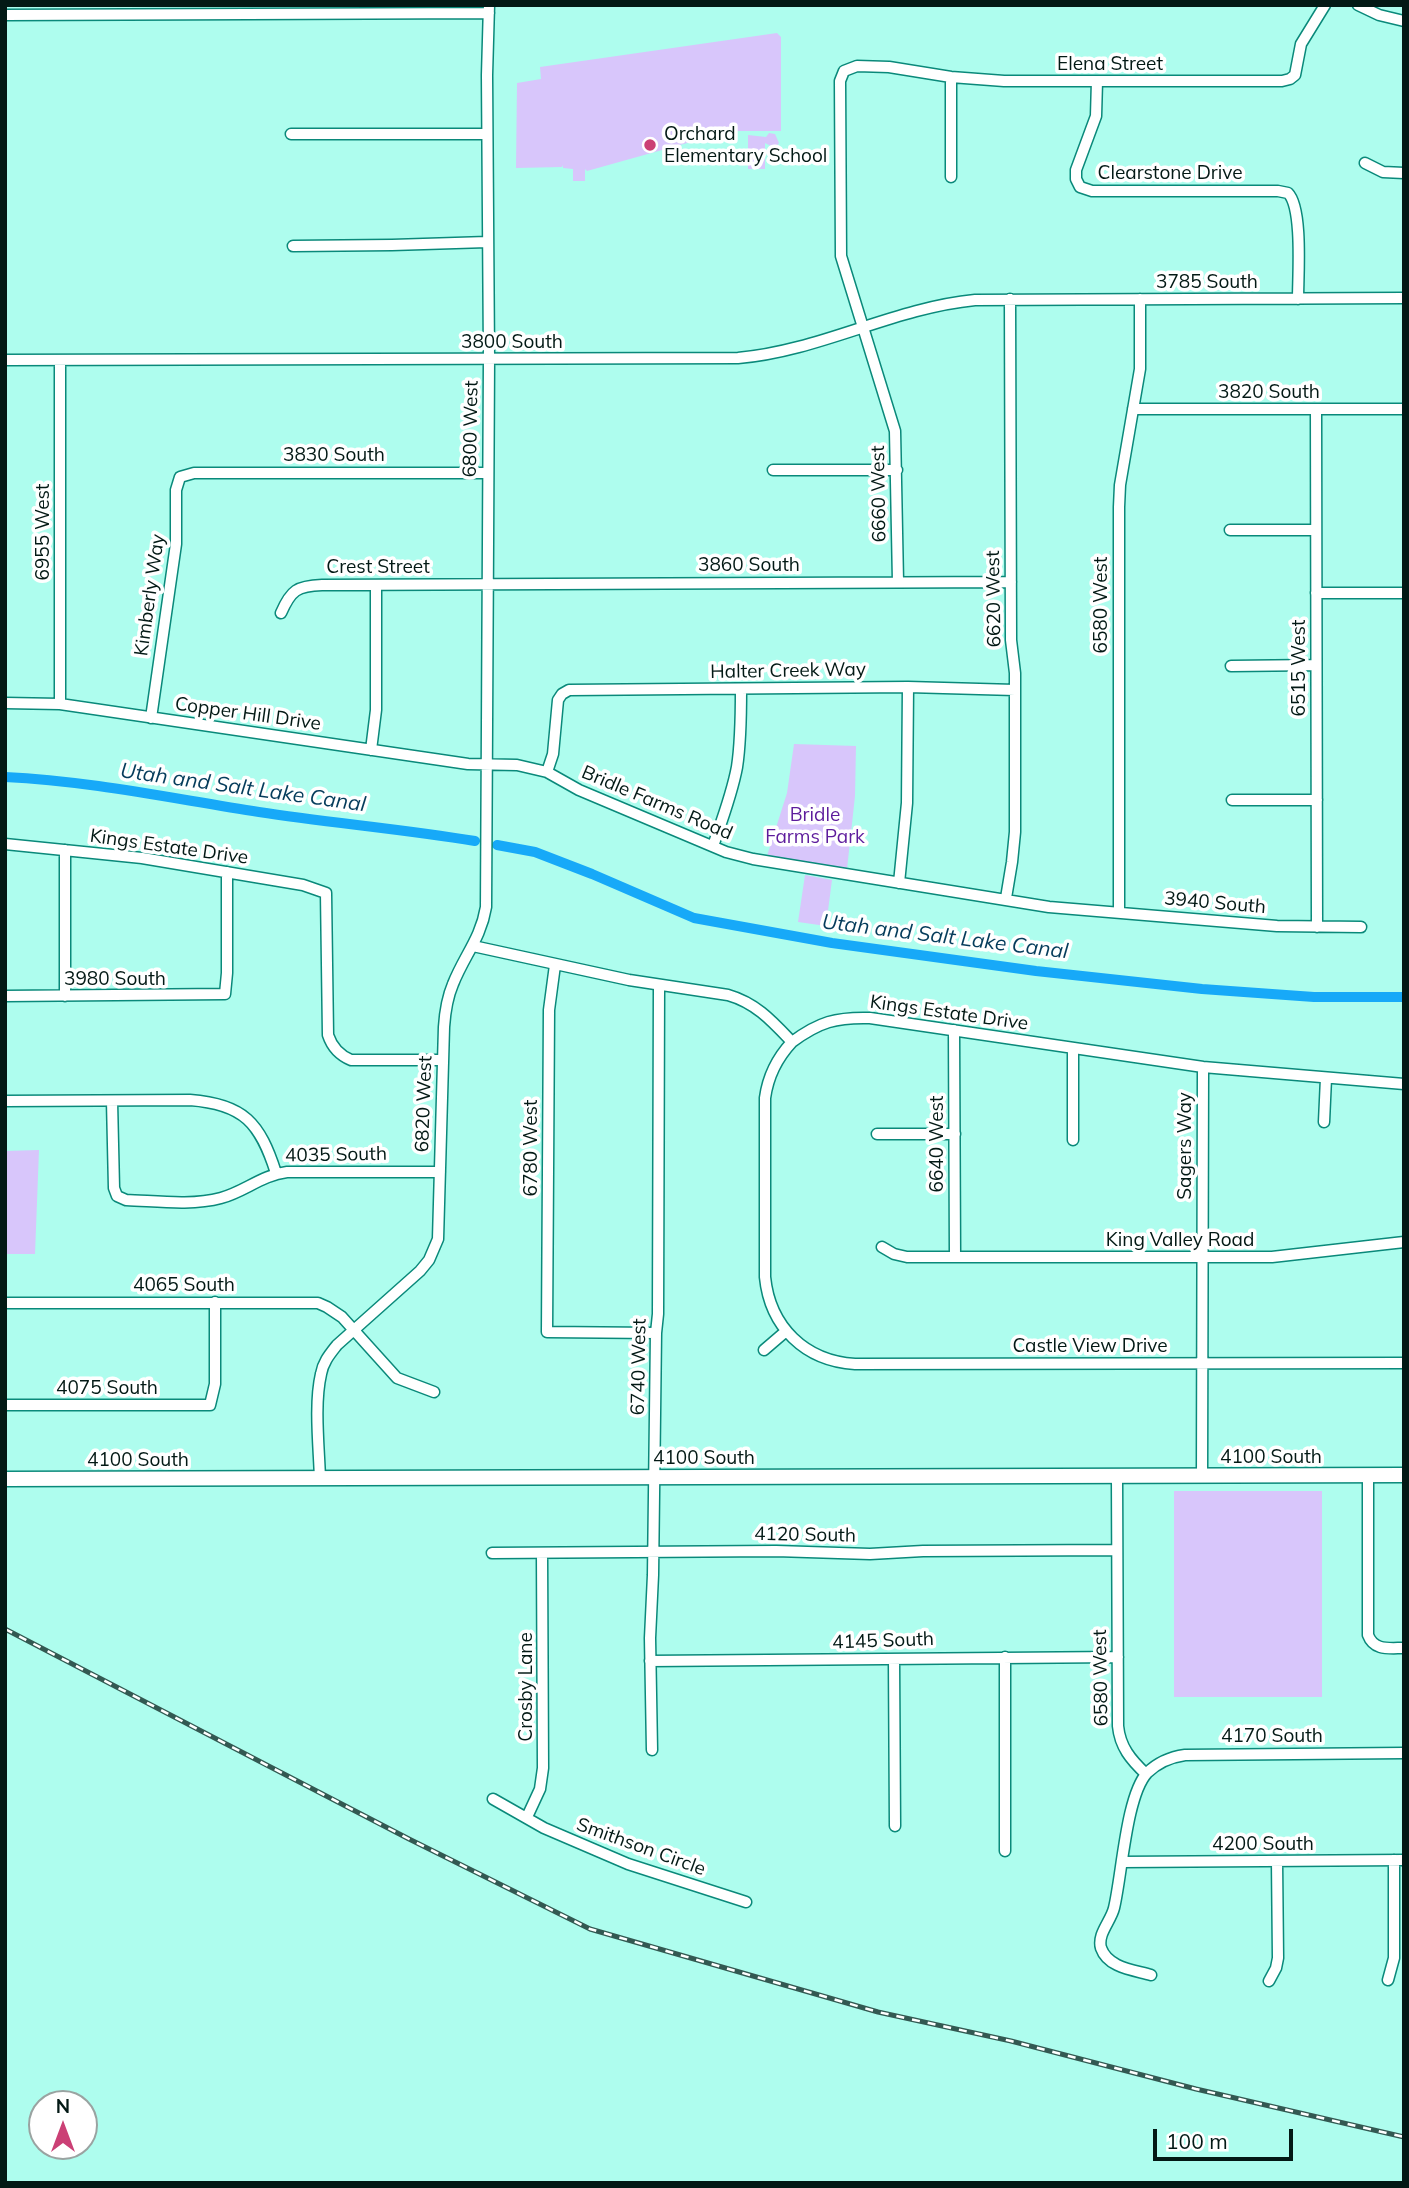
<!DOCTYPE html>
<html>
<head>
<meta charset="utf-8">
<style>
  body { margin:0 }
  #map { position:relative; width:1409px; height:2188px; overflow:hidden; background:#aefdee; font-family:Mulish,sans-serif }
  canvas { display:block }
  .frame { position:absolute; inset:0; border:7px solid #031915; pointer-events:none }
  .north { position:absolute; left:28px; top:2090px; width:70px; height:70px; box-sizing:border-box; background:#fff; border:2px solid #9aa3a1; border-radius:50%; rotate:0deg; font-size:19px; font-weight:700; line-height:28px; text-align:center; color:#031915 }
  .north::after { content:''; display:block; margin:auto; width:24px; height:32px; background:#cb4075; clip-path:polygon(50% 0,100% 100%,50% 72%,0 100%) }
  .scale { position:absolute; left:1153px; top:2129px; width:140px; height:32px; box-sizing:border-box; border:4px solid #031915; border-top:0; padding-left:9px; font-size:21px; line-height:24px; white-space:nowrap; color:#031915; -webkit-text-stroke:5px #fff; paint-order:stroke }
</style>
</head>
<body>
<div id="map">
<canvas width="1409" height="2188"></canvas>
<div class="frame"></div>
<div class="north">N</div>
<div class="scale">100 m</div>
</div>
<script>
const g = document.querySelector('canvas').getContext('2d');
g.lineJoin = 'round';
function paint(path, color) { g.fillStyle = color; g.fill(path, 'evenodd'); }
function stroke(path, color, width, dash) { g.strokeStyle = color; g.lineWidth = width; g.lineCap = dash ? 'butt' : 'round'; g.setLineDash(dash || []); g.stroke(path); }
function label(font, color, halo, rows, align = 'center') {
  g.font = font + ' Mulish,sans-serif'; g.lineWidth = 7; g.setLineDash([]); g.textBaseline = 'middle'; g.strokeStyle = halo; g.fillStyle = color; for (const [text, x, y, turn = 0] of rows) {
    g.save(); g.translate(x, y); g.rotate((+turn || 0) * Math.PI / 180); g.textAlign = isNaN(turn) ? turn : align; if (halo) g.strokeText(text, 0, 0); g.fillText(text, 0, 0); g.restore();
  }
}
paint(new Path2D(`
  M777 33 781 37V131H730L587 171 585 169V181H573V169L563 168V165L562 167 516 168 517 83 541 79 540 67Z
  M769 133 775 134 779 143 775 148 765 143V169H748V135L766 137Z
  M794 744 856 746 855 796 847 869 767 856 787 793Z
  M805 875 832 880 826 926 798 922Z
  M39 1150 35 1254H5V1151Z
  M1174 1491H1322V1697H1174Z`), '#d8c6fb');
stroke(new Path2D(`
  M5 777C91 781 174 799 259 812 331 823 403 829 475 841
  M497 845 535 852 592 874 694 918 832 943 1036 971 1202 989 1314 997H1404`), '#17a9f8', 10);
const street = new Path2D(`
  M1358 5 1379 15 1404 21
  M5 15 489 13
  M1097 81 1096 116 1076 170V179L1080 187 1092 191H1278L1288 193C1303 208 1298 276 1298 299
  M291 134H487
  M1365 163 1383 172 1404 173
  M951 177V77
  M293 246 392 245 487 242
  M5 360 738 358C820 351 893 308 975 300L1404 298
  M60 360V704
  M1133 409H1404
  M1316 409 1317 927
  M773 470H897
  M1230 530H1316
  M898 582 895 431 841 256 840 81 844 71 857 66 889 67 951 77 1004 81H1282L1290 79 1295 75 1301 44 1325 5
  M1316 593H1404
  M281 613C291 590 297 586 322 585L1011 582
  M1231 666 1316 665
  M5 703 60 704 468 764 517 765 547 772 579 790 726 852 753 859 1049 907 1277 926 1361 927
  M151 718 176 544V490L180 477 194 473H488
  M371 750 376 710V585
  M547 772 553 754 558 700 562 694 569 690 908 687 1015 690
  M1232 800H1317
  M5 844 142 858 303 885 326 893 328 1035C332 1047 339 1055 351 1060H443
  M713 846C722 820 732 794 737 767 741 741 741 715 741 690
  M65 850V996
  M899 883 907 803 908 687
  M1006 898 1012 862 1015 832V673L1011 640 1010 299
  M1119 912V507L1120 485 1140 369V299
  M473 946 629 980 728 995C756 1003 772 1021 792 1042 819 1022 836 1017 870 1018L1203 1067 1404 1084
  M555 965 549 1010 547 1332 656 1333
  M5 996 225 994 227 973V872
  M954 1030 955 1257
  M792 1042C777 1058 768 1076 765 1098V1277C770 1327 805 1361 855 1364L1404 1363
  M1073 1048V1140
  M5 1101 190 1100C244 1104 260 1123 276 1173
  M112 1101 114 1188 117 1196 126 1200C156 1201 191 1206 221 1198 244 1192 262 1175 287 1172H440
  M1324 1122 1326 1078
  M877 1134H955
  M882 1247 894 1254 907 1257H1272L1404 1242
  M5 1303H318L327 1307 342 1317 397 1378 434 1392
  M764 1350 785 1332
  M5 1405H210L215 1384V1302
  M1368 1475V1635C1374 1651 1389 1648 1404 1648
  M1117 1477 1118 1726C1120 1747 1131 1760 1146 1774
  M1202 1477 1203 1067
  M320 1479C319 1447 314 1404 321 1374 323 1362 330 1354 337 1345L420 1271 429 1260 438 1239 444 1027C445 1012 447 998 453 984 464 956 481 938 486 907L489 359 487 75 489 5
  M492 1553 776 1551 870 1554 923 1551 1117 1550
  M1005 1657V1851
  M894 1659 895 1826
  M650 1661 1118 1657
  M652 1750 650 1638 653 1575 656 1333 658 1314 659 985
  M493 1799 544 1828 628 1864 746 1902
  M527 1817 540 1789 543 1768 542 1553
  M1122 1862 1404 1860
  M1151 1975C1134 1970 1108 1968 1101 1948 1097 1934 1111 1921 1114 1908 1122 1875 1126 1796 1147 1773 1157 1763 1171 1757 1185 1755L1404 1753
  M1388 1980 1394 1958V1860
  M1269 1981 1276 1968 1278 1958 1277 1861`);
const secondary = new Path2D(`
  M5 1479 1404 1475`);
stroke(street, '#0a897a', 13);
stroke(secondary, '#0a897a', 17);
stroke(street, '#fff', 10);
stroke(secondary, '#fff', 14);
const rail = new Path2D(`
  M5 1629 409 1839 590 1929 878 2012 1011 2041 1196 2089 1404 2137`);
stroke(rail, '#335952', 5);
stroke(rail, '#fff', 2.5, [8]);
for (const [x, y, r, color] of [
  [650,145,7,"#cb4075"]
]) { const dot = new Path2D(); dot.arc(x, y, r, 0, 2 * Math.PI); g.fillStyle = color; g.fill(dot); stroke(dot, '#fff', 2.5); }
label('19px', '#031915', '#fff', [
  ["Elena Street",1110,64],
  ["Clearstone Drive",1170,173],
  ["3785 South",1207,282],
  ["3800 South",512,342],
  ["3820 South",1269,392],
  ["6800 West",471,429,-89],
  ["3830 South",334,455],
  ["6660 West",879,494,-91],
  ["6955 West",43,532,-90],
  ["3860 South",749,565],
  ["Crest Street",378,567],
  ["Kimberly Way",150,595,-82],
  ["6620 West",994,599,-91],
  ["6580 West",1101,605,-90],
  ["6515 West",1299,668,-90],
  ["Halter Creek Way",788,671,-1],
  ["Copper Hill Drive",248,714,8],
  ["Bridle Farms Road",657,803,23],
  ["Kings Estate Drive",169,847,8],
  ["3940 South",1215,903,5],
  ["3980 South",115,979],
  ["Kings Estate Drive",949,1013,8],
  ["6820 West",424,1104,-88],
  ["6640 West",937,1144,-90],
  ["Sagers Way",1185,1146,-90],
  ["6780 West",531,1148,-90],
  ["4035 South",336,1155,-1],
  ["King Valley Road",1180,1240],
  ["4065 South",184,1285],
  ["Castle View Drive",1090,1346],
  ["6740 West",639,1367,-89],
  ["4075 South",107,1388],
  ["4100 South",1271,1457],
  ["4100 South",704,1458],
  ["4100 South",138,1460],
  ["4120 South",805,1535,1],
  ["4145 South",883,1641,-2],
  ["6580 West",1101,1678,-91],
  ["Crosby Lane",526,1687,-90],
  ["4170 South",1272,1736],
  ["4200 South",1263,1844],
  ["Smithson Circle",641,1847,20]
]);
label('19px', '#031915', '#fff', [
  ["Orchard",664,134],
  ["Elementary School",664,156]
], 'left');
label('19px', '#5d1c9c', '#fff', [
  ["Bridle",815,815],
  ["Farms Park",815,837]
]);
label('italic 21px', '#053c5b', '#fff', [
  ["Utah and Salt Lake Canal",243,788,8],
  ["Utah and Salt Lake Canal",945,937,7]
]);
</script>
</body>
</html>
